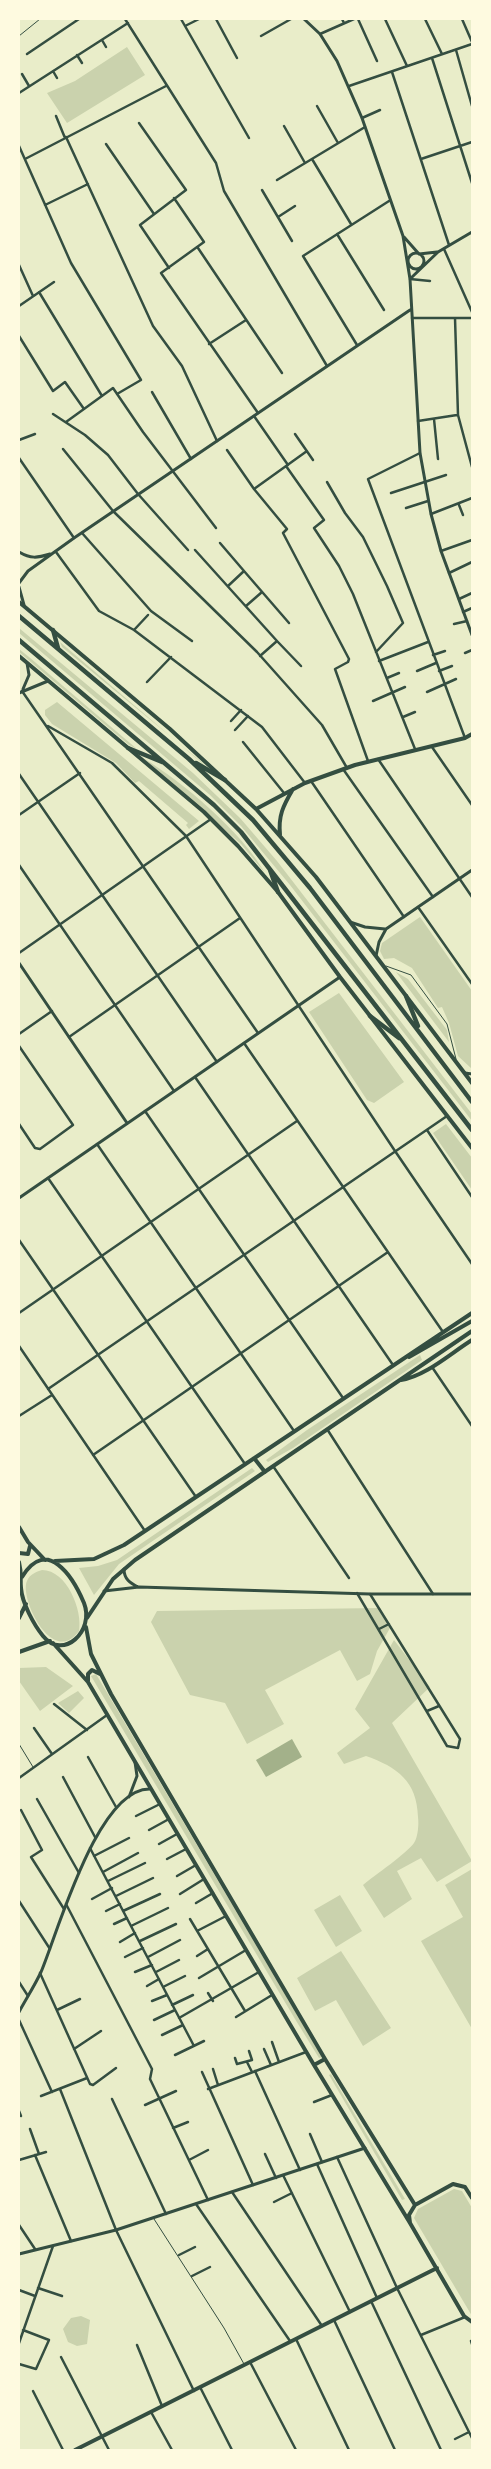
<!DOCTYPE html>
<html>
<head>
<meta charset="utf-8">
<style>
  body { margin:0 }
  #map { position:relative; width:491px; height:2469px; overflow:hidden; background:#e9edc9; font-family:"PT Serif",serif }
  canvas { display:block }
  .frame { position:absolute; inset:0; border:20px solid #fefae0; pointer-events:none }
</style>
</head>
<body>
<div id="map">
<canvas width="491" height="2469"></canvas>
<div class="frame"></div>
</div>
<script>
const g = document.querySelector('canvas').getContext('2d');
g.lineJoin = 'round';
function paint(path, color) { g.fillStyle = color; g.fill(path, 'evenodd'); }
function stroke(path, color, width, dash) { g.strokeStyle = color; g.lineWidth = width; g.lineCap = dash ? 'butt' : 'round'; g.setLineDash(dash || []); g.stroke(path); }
paint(new Path2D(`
  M127 47 145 75 67 123 47 93 75 81Z
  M19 628 193 773 240 818 277 861 472 1114V1121L290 885 241 826 210 795 19 633Z
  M60 642 203 764H204L62 647Z
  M19 649 29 657 137 749 129 745 19 652Z
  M57 702 199 821 189 829 186 825 188 823 139 781 135 783 116 763 52 724 45 715V710Z
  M143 758C183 782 242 832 265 873L241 844Z
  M420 917 472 991V1069L458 1056 449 1023 442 1007 438 1008 412 968 394 958 384 959 380 951 382 943Z
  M396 972 408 979 447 1030 449 1042Z
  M339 993 404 1082 374 1103 367 1100 309 1012Z
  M446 1124 472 1158V1190L433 1133Z
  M420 1355 422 1360 293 1448 268 1462 266 1460 307 1430Z
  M252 1468 255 1471 119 1564 94 1595 79 1568 98 1566 117 1560Z
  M42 1570C67 1570 83 1611 79 1631 52 1668 19 1597 27 1581 30 1574 36 1572 42 1570Z
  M380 1608 390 1628 377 1651 370 1674 357 1681 340 1650 265 1690 284 1724 247 1744 225 1703 190 1695 151 1622 157 1611Z
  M394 1640 430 1687 392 1723 472 1861 437 1882 421 1858 397 1871 412 1899 384 1918 363 1885C375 1875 406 1854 414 1843 418 1837 419 1824 418 1817 417 1781 397 1767 366 1756L344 1764 337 1753 370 1728 355 1709Z
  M46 1667 73 1686 40 1711 19 1681V1668Z
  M96 1674 322 2057 319 2058 295 2019 91 1676Z
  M78 1691 84 1698 69 1713 58 1703Z
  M472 1869V2029L421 1941 463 1917 445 1885Z
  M340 1895 362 1931 336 1947 314 1910Z
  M341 1951 391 2028 363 2046 336 2000 315 2011 297 1978Z
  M331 2074 405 2199 402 2200 329 2075Z
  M454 2189 462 2191 472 2208V2316L414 2218 418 2209Z
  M81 2316 90 2320 87 2344 77 2346 68 2342 63 2329 71 2318Z`), '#cad2ad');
paint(new Path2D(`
  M292 1739 302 1757 266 1777 256 1760Z`), '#a3b18a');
stroke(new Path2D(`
  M19 36 40 19
  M386 966 411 975 447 1024 456 1059
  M19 1744 33 1767
  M154 2219 224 2328 244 2364`), '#344e41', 1);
stroke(new Path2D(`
  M125 19 216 163 224 191 327 366
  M181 19 249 138
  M216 19 237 58
  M342 19 344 23
  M358 19 377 61
  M385 19 407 66
  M425 19 442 54
  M462 19 472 42
  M185 26 199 19
  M320 34 354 19
  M261 36 291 19
  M102 40 106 47
  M456 50 472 106
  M27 54 79 19
  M77 55 82 63
  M432 58 472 183
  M53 71 57 78
  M392 72 449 245
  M22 74 29 86
  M349 86 472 44
  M19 93 128 23
  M317 106 338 143
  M56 116 65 138
  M362 118 380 110
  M139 123 186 190 140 225 169 268
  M284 126 305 163
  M66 137 153 326 182 366 217 441
  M106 144 154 214
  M19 146 71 263 141 380 117 394
  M25 159 166 86
  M312 159 351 224
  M421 159 472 142
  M277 180 365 127
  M262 190 292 241
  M174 198 204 242 161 273 258 413
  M45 205 88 184
  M278 217 295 206
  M337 234 384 310
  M198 248 282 373
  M444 249 472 312
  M19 265 33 296
  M410 279 430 281
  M39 292 102 396
  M19 306 54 282
  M412 318H472
  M455 318 458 415 472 467
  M19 336 53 391 65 382 84 409
  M209 344 246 320
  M357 345 303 256 389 201
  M152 392 191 459
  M53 414 85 435 108 455 138 494 188 550
  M254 416 288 465
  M434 419 438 459
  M418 421 457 415
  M66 422 113 388 143 432 216 528
  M295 434 313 460
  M19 440 35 434
  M63 449 113 511 257 652 322 725 347 768
  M227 450 254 489 287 529 283 533 349 659 348 662 335 669 368 761
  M420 453 368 479 465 738
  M19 458 74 538
  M286 466 324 520 314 528 339 566 353 594 415 749
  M327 482 345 513 363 537 387 586 403 623 376 652
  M254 489 307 451
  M391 493 446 475
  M459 505 463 515
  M406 508 428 501
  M431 514 472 498
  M82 533 151 611 192 641
  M220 543 244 571
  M195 550 277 641 260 656
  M441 551 472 540
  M56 552 99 611 134 630 262 727 305 783
  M449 573 472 562
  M228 586 244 571 289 623
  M459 599 472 593
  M246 606 262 592
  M463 612 472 608
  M454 624 467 621
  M134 630 148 615
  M277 641 301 666
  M465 653 472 650
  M433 655 445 651
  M379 661 428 642
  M417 671 436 663
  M439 671 452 666
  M387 678 399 673
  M147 682 171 657
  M22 691 258 1033
  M427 692 456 679
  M373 701 405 687
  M403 717 415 712
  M231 721 241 710
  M48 726 112 763 186 836 395 1151 472 1264
  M235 730 248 716
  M243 742 284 793
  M432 747 472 805
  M378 759 472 897
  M343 769 433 897
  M19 774 217 1062
  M311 781 404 917
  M19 815 80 773
  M19 865 174 1091
  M418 907 472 984
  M19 953 211 819
  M19 1034 52 1011
  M69 1037 240 918
  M244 1043 443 1332
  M19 1046 73 1125 40 1149 35 1148 19 1124
  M195 1077 393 1365
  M145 1111 343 1398
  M427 1130 472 1197
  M97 1144 294 1431
  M48 1178 245 1464
  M19 1240 196 1497
  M19 1313 297 1121
  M19 1346 145 1531
  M432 1367 472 1426
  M48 1389 447 1116
  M19 1416 52 1395
  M327 1429 433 1594
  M93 1455 388 1252
  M273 1466 349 1578
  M357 1593 447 1746 458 1748 460 1739 370 1594
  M379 1629 389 1624
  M54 1704 87 1730
  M427 1711 439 1706
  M34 1728 52 1754
  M88 1757 116 1807
  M63 1777 95 1837
  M19 1778 107 1715
  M37 1799 79 1873
  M21 1810 42 1850 31 1857 64 1909
  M136 1816 160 1804
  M149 1830 169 1819
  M159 1844 177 1834
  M90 1848 194 2046
  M94 1856 129 1838
  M167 1859 186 1849
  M103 1872 138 1853
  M177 1876 196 1865
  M108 1881 145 1863
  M180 1894 204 1879
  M116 1896 153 1878
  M92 1899 112 1888
  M19 1901 50 1949
  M196 1903 213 1893
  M66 1904 152 2069 150 2079 208 2200
  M106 1911 120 1904
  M123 1911 160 1894
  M190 1919 245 2011
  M114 1924 127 1918
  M131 1926 168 1908
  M197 1931 226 1916
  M140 1941 176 1924
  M120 1942 135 1933
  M197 1956 208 1949
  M125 1957 143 1948
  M148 1957 180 1940
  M135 1972 152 1965
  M156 1972 179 1960
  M40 1973 90 2084 93 2085 116 2068
  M199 1978 246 1950
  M19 1982 28 1996
  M147 1986 159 1979
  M163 1987 185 1976
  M208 1993 213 2001
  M152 2001 167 1995
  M172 2005 193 1995
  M57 2010 80 1999
  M236 2017 272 1995
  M179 2018 259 1972
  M19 2020 52 2092
  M154 2020 175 2010
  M162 2035 183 2025
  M272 2042 279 2062
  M74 2049 101 2031
  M264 2049 271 2065
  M175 2055 204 2041
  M235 2058 237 2064 252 2060 249 2051
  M247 2062 252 2072
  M213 2069 218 2085
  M255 2071 300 2170
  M202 2072 253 2185
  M60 2089 116 2230 194 2391
  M208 2089 306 2052
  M41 2096 87 2078
  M112 2099 166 2214
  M314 2102 332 2095
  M145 2105 176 2091
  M19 2111 21 2116
  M173 2128 188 2122
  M30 2129 39 2154
  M310 2134 322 2162
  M265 2154 276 2178
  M35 2155 71 2241
  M337 2157 397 2288 472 2438
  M19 2160 46 2152
  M189 2160 208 2150
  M317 2164 377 2298
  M283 2175 350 2312
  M232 2192 322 2326
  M274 2202 292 2193
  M196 2204 290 2341
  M19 2225 35 2249
  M179 2255 195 2247
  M192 2276 210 2267
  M38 2288 62 2296
  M19 2290 35 2296
  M371 2301 441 2450
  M334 2320 395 2450
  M421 2335 465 2317
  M296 2339 349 2450
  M471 2341 472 2344
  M19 2343 53 2246
  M137 2345 162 2406
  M61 2357 109 2450
  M250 2362 296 2450
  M19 2364 36 2369 49 2340 23 2330
  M200 2387 232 2450
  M33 2391 63 2450
  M151 2412 172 2450
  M455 2439 469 2432`), '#344e41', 2.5);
stroke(new Path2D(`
  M304 19 320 34 337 61 362 118 403 236 410 279 420 453 431 514 441 551 472 635
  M404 237 419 254 437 252
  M408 261a8 8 0 1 1 16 0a8 8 0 1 1-16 0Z
  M411 278 438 252 472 232
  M19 552C31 559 37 558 50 554
  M19 583 28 571 74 538 410 310
  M19 587 24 605
  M23 689 29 675 27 663
  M19 693 48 681
  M350 922 365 927 385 929
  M376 956 379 942 386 929 472 870
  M19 963 127 1123
  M465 1073 472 1074
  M19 1198 340 977
  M124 1569C124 1579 130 1583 138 1587
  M104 1591 139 1587 370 1594H472
  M129 1797 137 1776 135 1762
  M19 2012C26 1999 35 1985 41 1972 58 1932 98 1786 151 1789
  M19 2254 116 2230 365 2148`), '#344e41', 3);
stroke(new Path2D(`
  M19 602 170 729 256 809 316 877 472 1083
  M19 656 204 812 238 846 278 892 340 977 472 1148
  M256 809 305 783 355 765 465 738 472 734
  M280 835C278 816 283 806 293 789
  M409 1357 472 1321
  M401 1380C426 1376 451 1353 472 1340
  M254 1458 265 1472
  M19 1527 28 1542 45 1560
  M19 1553 28 1554 30 1546
  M55 1561 94 1559 124 1545 472 1313
  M19 1562C22 1574 20 1578 21 1588 22 1603 34 1625 43 1636 63 1661 95 1631 84 1603 73 1577 47 1536 22 1577
  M19 1618 26 1604
  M87 1618 113 1579 135 1560 472 1331
  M86 1627 91 1654 111 1694 325 2059 415 2205
  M53 1643 88 1682 314 2065 410 2223
  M19 1652 50 1641
  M88 1681V1674L92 1670 100 1674
  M314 2065 325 2059
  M472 2198 465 2187 453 2184 415 2205 409 2215 410 2223 464 2316 472 2322
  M75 2450 437 2268`), '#344e41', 4);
stroke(new Path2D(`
  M19 616 189 759 253 820 310 888 472 1102
  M53 630 58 648
  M19 640 214 805 241 832 472 1130
  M128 748 162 762
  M196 763 225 780
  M270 870 278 892
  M406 996 418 1026
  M370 1016 399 1038`), '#344e41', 4.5);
</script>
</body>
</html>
